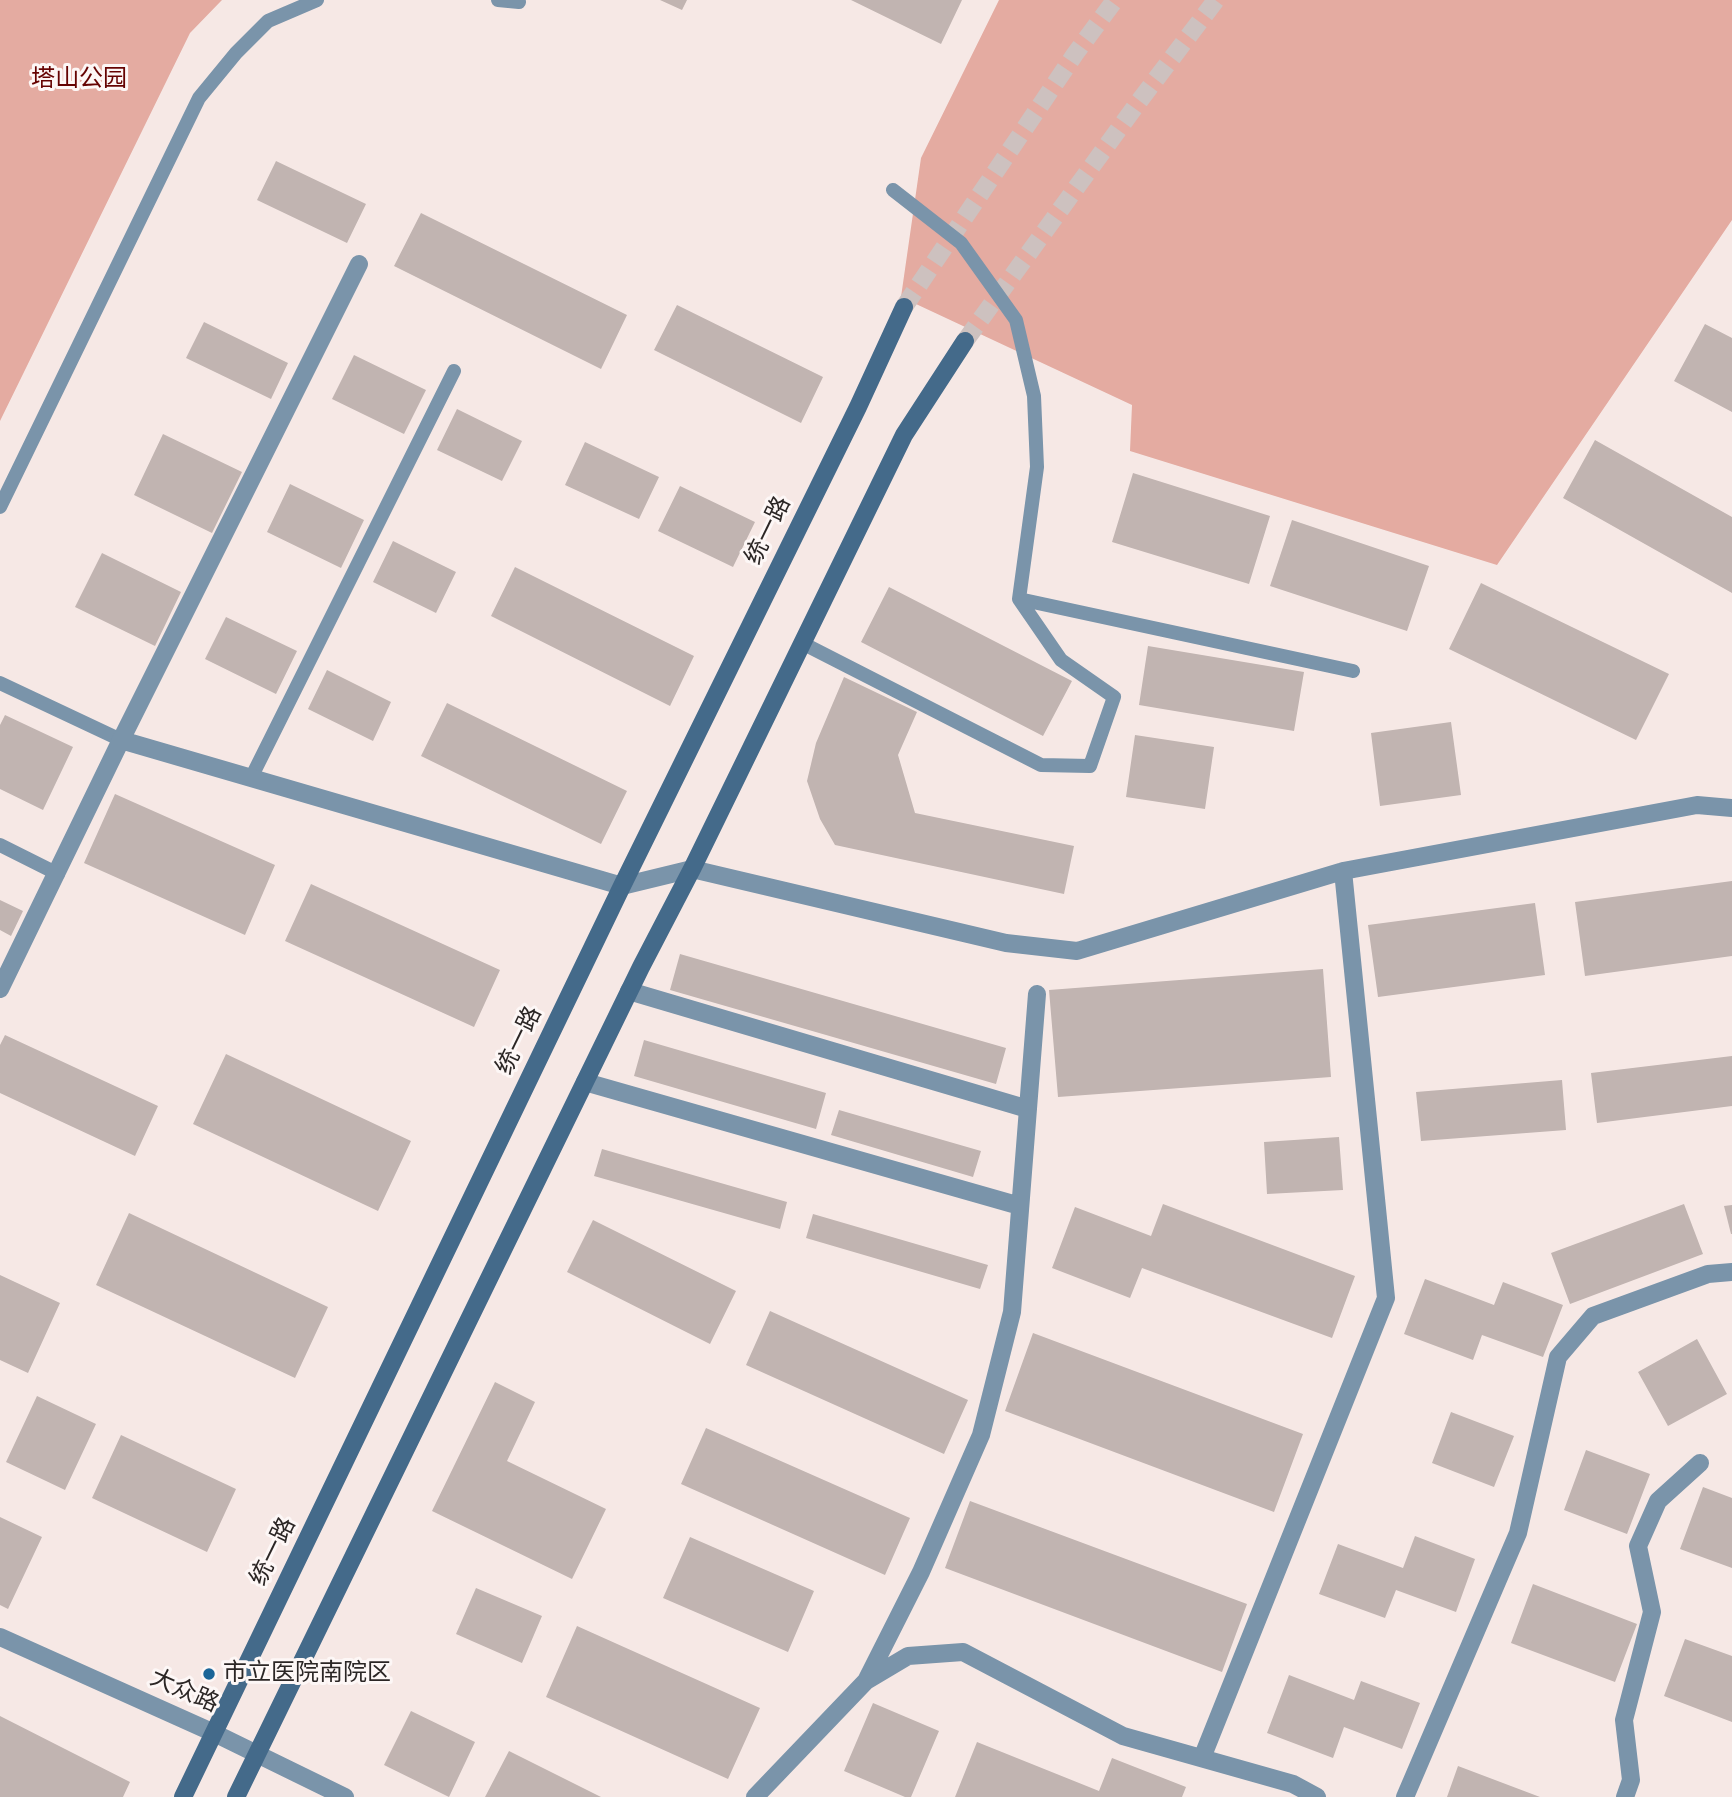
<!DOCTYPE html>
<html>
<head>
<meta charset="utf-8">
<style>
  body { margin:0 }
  canvas { display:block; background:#f6e8e5 }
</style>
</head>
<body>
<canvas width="1732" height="1797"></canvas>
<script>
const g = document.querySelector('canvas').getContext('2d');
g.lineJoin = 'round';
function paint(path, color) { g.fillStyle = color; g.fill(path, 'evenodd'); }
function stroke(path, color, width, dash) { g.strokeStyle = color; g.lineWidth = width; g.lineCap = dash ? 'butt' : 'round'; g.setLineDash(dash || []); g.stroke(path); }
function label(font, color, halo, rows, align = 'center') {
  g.font = font + ' Roboto,"Noto Sans SC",sans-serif'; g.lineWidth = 6; g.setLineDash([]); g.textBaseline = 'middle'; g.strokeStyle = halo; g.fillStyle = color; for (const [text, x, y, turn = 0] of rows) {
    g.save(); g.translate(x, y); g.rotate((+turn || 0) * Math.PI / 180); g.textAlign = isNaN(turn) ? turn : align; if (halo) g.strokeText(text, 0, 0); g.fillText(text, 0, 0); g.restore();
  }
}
paint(new Path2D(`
  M0 0H222L190 33 0 421Z
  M999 0H1732V220L1497 565 1130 451 1132 405 901 297 921 158Z`), '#e4aba1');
paint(new Path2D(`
  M660 0H687L682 10Z
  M851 0H962L941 44Z
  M276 161 366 204 347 243 257 200Z
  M421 213 627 315 601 369 394 266Z
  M677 305 823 377 801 423 654 350Z
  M204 322 288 363 271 399 186 358Z
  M1705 324 1732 338V412L1674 381Z
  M354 355 426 390 404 434 332 399Z
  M457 409 522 441 502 481 437 450Z
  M163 434 242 472 212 533 134 495Z
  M1595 440 1732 517V593L1563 498Z
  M585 442 659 477 639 519 565 485Z
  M1133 473 1270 516 1249 584 1112 542Z
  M290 484 364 520 341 568 267 532Z
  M680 486 755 522 733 567 658 531Z
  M1292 520 1429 566 1407 631 1270 586Z
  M393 541 456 572 436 613 373 582Z
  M102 553 181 592 155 646 75 607Z
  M515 567 694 656 670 706 491 616Z
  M1481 583 1669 674 1636 740 1449 649Z
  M889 587 1072 681 1043 736 861 642Z
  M226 617 297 651 276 694 205 659Z
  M1148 646 1304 672 1294 731 1139 705Z
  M327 670 391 702 373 741 308 709Z
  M844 677 917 712 898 755 915 813 1074 846 1064 894 835 845 820 819 807 781 816 743Z
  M447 703 627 791 601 844 421 756Z
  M5 715 73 747 43 810 0 789V725Z
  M1451 722 1461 795 1380 806 1371 733Z
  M1135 735 1214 747 1205 809 1126 797Z
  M115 794 275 865 245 935 84 863Z
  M1732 881V956L1585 976 1575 902Z
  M311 884 500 970 474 1027 285 941Z
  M0 900 23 911 11 936 0 930Z
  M1535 903 1545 975 1378 997 1368 925Z
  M680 954 1006 1048 996 1084 670 990Z
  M1323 969 1331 1077 1058 1097 1049 990Z
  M5 1035 158 1106 135 1156 0 1093V1045Z
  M644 1040 826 1093 816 1129 634 1076Z
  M226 1054 411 1141 378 1211 193 1124Z
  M1732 1056V1106L1597 1123 1591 1073Z
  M1562 1080 1566 1130 1421 1141 1416 1092Z
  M839 1110 981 1151 973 1177 831 1135Z
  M1339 1137 1343 1190 1267 1194 1264 1142Z
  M602 1149 787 1202 780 1229 594 1176Z
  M1163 1204 1355 1276 1332 1338 1142 1268 1130 1298 1052 1268 1075 1207 1151 1236Z
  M1684 1204 1703 1254 1570 1304 1551 1253Z
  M1732 1205V1234H1731L1724 1206Z
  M129 1213 328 1307 295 1378 96 1285Z
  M813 1214 988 1265 980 1289 806 1238Z
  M593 1220 736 1291 710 1344 567 1272Z
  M0 1275 60 1303 28 1373 0 1360Z
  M1425 1279 1494 1305 1503 1282 1563 1305 1543 1357 1482 1335 1473 1360 1404 1334Z
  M770 1311 968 1400 944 1454 746 1365Z
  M1033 1333 1303 1434 1274 1512 1005 1411Z
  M1697 1339 1727 1394 1668 1426 1638 1372Z
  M495 1382 535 1402 507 1461 606 1509 572 1579 432 1511Z
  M37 1396 96 1424 65 1490 6 1462Z
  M1451 1412 1514 1436 1494 1487 1432 1463Z
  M706 1428 910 1518 885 1575 681 1484Z
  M121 1435 236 1489 207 1552 92 1498Z
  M1586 1450 1650 1474 1627 1534 1564 1510Z
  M1703 1487 1732 1498V1568L1680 1549Z
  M970 1501 1247 1604 1222 1672 945 1568Z
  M0 1517 42 1537 8 1609 0 1605Z
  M1415 1536 1475 1559 1456 1612 1396 1590 1385 1618 1319 1594 1338 1544 1403 1568Z
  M690 1537 814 1591 788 1652 663 1598Z
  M1533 1584 1637 1624 1615 1682 1511 1643Z
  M476 1588 542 1616 522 1663 456 1634Z
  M577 1626 760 1708 728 1779 546 1697Z
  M1685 1639 1732 1656V1722L1664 1696Z
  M1289 1675 1354 1700 1361 1681 1420 1703 1402 1749 1344 1727 1333 1758 1267 1733Z
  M873 1703 939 1731 911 1797H905L844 1771Z
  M411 1711 475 1742 449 1797 384 1765Z
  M0 1716 130 1782 123 1797H0Z
  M977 1742 1099 1791 1112 1758 1186 1787 1182 1797H955Z
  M509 1751 601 1797H485Z
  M1458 1766 1540 1797H1447Z`), '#c1b4b1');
stroke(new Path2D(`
  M904 307 1075 54 1115 0
  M965 341 1137 104 1216 0`), '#cdc1bf', 18, [18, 9]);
stroke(new Path2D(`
  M498 0 519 2
  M893 190 961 243 1016 320 1034 396 1037 467 1019 599 1353 671
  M0 507 199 98 236 53 268 21 317 0
  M802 643 1041 765 1090 766 1114 697 1061 660 1019 599
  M0 683 121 740
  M251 778 454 371
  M0 845 58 874`), '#7a94aa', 14);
stroke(new Path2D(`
  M121 740 622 886 692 869 1006 943 1077 951 1343 871 1697 805 1732 808
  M0 989 121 740 359 264
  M629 991 1028 1109
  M585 1082 1020 1206
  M0 1637 214 1733 345 1797
  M866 1681 921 1572 981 1435 1012 1312 1037 994
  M1202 1758 1386 1298 1343 871
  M755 1797 866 1681 908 1656 963 1652 1123 1736 1293 1784 1317 1797
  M1405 1797 1518 1533 1558 1357 1593 1316 1708 1274 1732 1272
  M1625 1797 1631 1780 1624 1720 1652 1612 1638 1546 1658 1501 1700 1463`), '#7a94aa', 18);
stroke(new Path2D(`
  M183 1797 622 886 858 407 904 307
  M236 1797 641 967 692 869 904 435 965 341`), '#446a8a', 18);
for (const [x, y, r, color] of [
  [209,1674,7,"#1a6598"]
]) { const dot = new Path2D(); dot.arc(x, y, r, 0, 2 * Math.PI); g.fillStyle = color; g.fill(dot); stroke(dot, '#fdf7f6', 2.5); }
label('24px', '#650302', '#fdf7f6', [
  ["塔山公园",79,80]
]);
label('24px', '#2b2625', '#fdf7f6', [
  ["统一路",769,531,-64],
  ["统一路",520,1041,-64],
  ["统一路",274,1552,-64],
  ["大众路",184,1692,24]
]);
label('24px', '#2b2625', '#fdf7f6', [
  ["市立医院南院区",223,1674]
], 'left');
</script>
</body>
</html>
